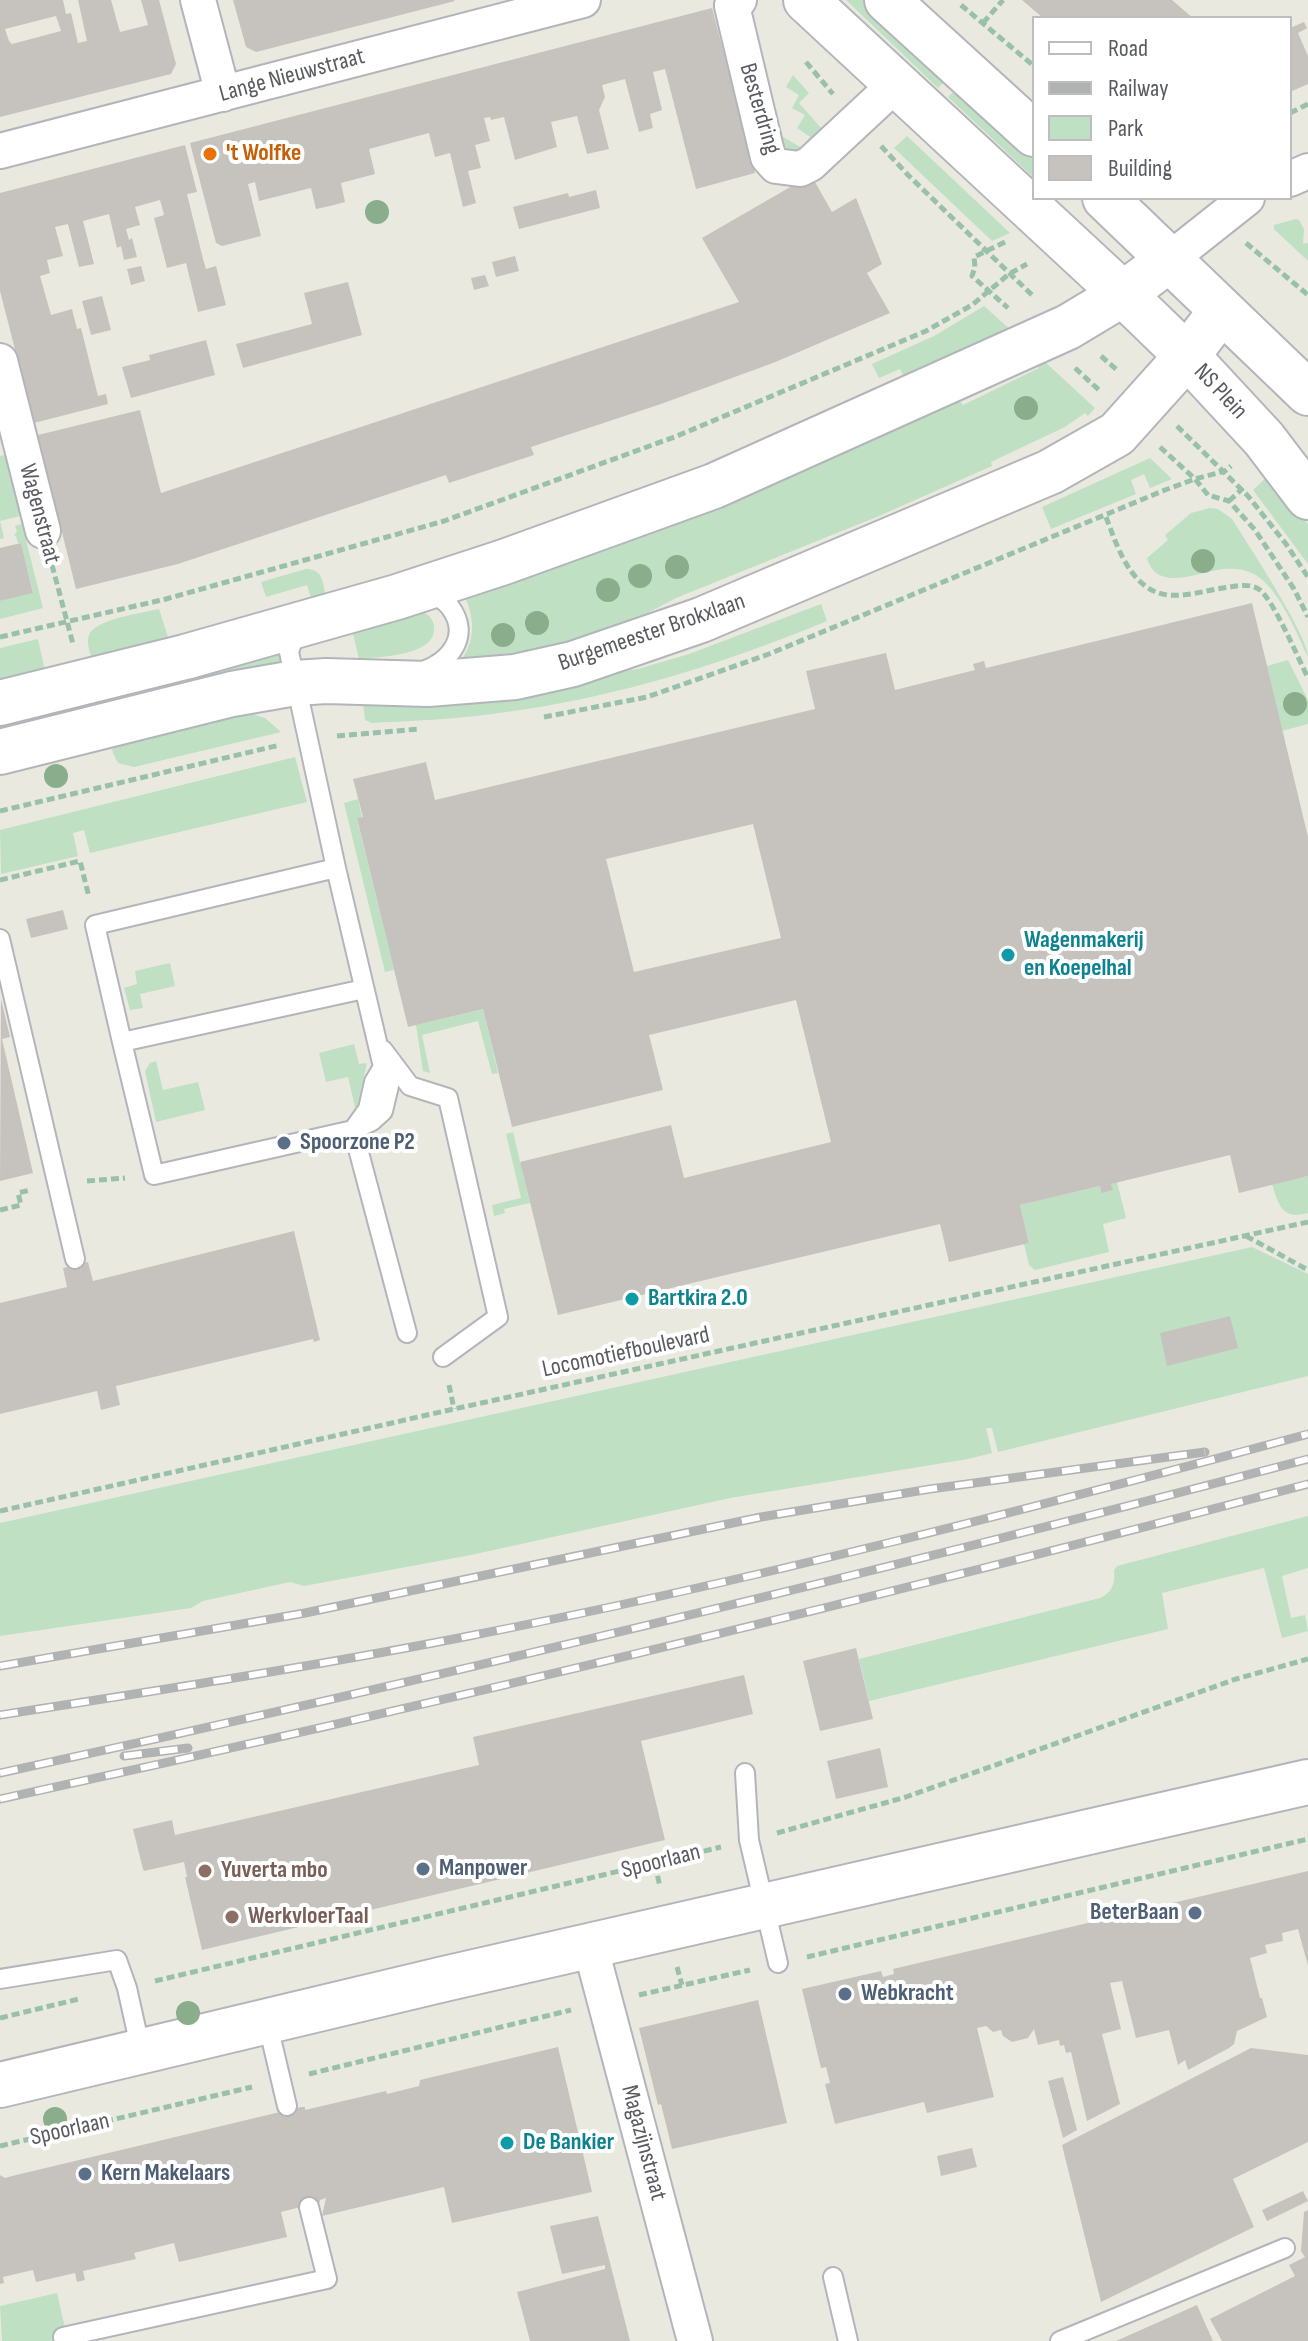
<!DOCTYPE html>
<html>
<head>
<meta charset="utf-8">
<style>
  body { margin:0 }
  #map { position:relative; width:1308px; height:2341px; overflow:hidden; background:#eae9e0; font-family:"Sofia Sans Condensed",sans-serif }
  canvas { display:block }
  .legend { position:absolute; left:1032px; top:16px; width:260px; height:184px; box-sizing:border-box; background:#fff; border:2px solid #bdbdbf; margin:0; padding:10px 14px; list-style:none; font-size:24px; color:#595b60 }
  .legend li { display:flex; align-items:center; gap:16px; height:40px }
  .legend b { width:40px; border:2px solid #bdbdbf }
</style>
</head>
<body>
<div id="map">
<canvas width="1308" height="2341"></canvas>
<ul class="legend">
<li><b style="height:10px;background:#fff"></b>Road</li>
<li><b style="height:10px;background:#b1b2b2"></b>Railway</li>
<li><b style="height:22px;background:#bfe0c3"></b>Park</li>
<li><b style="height:22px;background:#c6c3be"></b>Building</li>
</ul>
</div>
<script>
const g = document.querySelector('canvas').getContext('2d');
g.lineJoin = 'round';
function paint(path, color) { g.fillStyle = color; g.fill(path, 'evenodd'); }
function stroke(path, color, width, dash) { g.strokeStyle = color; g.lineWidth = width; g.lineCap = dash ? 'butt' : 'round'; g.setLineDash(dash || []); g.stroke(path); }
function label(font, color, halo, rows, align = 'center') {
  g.font = font + ' "Sofia Sans Condensed",sans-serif'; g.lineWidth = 8; g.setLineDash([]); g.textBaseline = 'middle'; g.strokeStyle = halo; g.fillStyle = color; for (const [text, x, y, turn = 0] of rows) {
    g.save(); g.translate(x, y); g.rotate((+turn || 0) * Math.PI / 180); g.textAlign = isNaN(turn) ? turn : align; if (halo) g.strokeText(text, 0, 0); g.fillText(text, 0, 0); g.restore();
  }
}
paint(new Path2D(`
  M846 0H867L949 77 938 88Z
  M793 75 809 93 799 103 828 136C812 147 795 162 779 142L778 134 802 148 810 137 797 128 805 115 792 108 799 95 786 87Z
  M959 86 1034 148V178L948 97Z
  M907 136 1010 233 992 241 894 148Z
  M1296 219 1299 220 1304 229 1303 244 1308 243V261L1274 229V225Z
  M984 306 1013 332 907 384 900 369 879 378 872 364 934 336Z
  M1045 362 1095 408 1088 416 1085 413 1065 427 991 462 992 466 879 516 676 598 593 642 457 666C475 644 476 622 465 597L792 475 960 401 963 405 1039 368 1037 365Z
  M5 455 20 516 0 521 4 538 0 539V456Z
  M1150 458 1172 479 1150 488 1144 474 1131 480 1136 494 1051 529 1042 507Z
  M1270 474 1308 524V564L1253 490Z
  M1210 508 1218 509 1232 519C1247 543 1308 635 1308 657 1296 632 1279 588 1254 574 1245 569 1235 568 1224 569 1200 571 1157 594 1147 558L1168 540 1165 535 1191 513Z
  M22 524 43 608 0 619V601L33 592 21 543H18L16 536H14L17 531 15 526Z
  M306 569C324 569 323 584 326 598L312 602 307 585 266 597 261 582Z
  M821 604 827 621C714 668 597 703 475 716 441 720 406 721 372 723L365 720 363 703 638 669 689 654Z
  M159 609 169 640 92 660C90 652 86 643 89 635 95 619 143 613 159 609Z
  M419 611C427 613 434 618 434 628 436 656 378 657 359 659L352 630Z
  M38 639 45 671 0 682V648Z
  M278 652 282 663 105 718 100 697Z
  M1288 660 1308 700V724L1282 731 1267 666Z
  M246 712 265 718 281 732 134 767 118 763 113 753 110 739Z
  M295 757 307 802 90 853 84 830 73 833 78 856 1 874 0 830Z
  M358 799 362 817 357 819 394 970 385 972 344 803Z
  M170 963 175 986 140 994 143 1008 130 1010 124 988 137 984 135 971Z
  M483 1009 498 1073 492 1074 478 1021 422 1035 430 1073 423 1071 416 1025Z
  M354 1044 359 1064 367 1063 357 1107H355L348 1077 326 1082 319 1053Z
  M156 1061 163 1090 198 1082 205 1110 156 1122 145 1071 150 1063Z
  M513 1132 530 1203 504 1209 505 1213 494 1216 492 1205 521 1198 506 1134Z
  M1308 1176V1213C1282 1220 1279 1206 1272 1184Z
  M1117 1182 1126 1218 1103 1224 1109 1252 1035 1270 1029 1265 1024 1244 1029 1242 1020 1205 1100 1186 1101 1192 1112 1190 1111 1184Z
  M1252 1247 1308 1274V1376L998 1452 992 1428H986L992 1453 968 1459 730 1498 471 1555 304 1586 290 1582 203 1601 191 1608 0 1636V1523Z
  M1308 1516V1568L1282 1576 1291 1618 1305 1615 1308 1631 1282 1638 1264 1568 1162 1593 1168 1629 869 1701 859 1659 1100 1598C1113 1592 1115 1583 1114 1570L1117 1566Z
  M57 2293 68 2341H2L0 2306Z`), '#bfe0c3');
paint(new Path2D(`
  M0 0H63L66 14 71 13 78 43 87 41 78 0H111L120 32 148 25 141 0H159L176 64 171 74 0 117ZM56 16 61 31 12 44 9 41 5 29Z
  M233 0H454L455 1 256 52 246 47Z
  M1022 0H1172L1193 18H1043Z
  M712 8 755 173 696 189 665 69 653 72 662 110 650 114 653 128 639 132 625 79 602 85 605 97 599 110 609 149 587 154 577 116 551 122 557 147 515 160 504 117 491 120 490 117 484 118 490 141 475 145 481 168 468 171 476 203 463 207 450 153 435 157 429 133 369 149 375 174 341 183 345 202 330 206 316 209 311 188 259 201 255 182 248 184 261 236 222 246 216 243 190 143Z
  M1304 22 1307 28 1298 33 1308 56V84L1290 92V28Z
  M185 145 197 192 187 194 203 259 206 269 216 266 226 305 198 312 186 263 167 268 154 218 164 215 160 200 135 207 140 225 126 229 129 240 132 238 137 257 124 260 121 246 117 248 109 214 83 221 94 264 79 267 68 224 55 227 63 256 47 260 50 273 40 276 51 315 72 309 77 329 81 328 98 396 106 394 108 404 34 423 0 291V193Z
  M811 175 832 212 856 198 882 264 867 273 890 313 773 363 661 404 531 447 534 455 449 483 446 475 178 564 76 589 38 435 140 410 161 493 739 302 702 238Z
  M596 190 600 208 519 229 513 207 568 193 569 197Z
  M515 256 519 271 496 277 492 262Z
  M141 266 145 281 131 285 127 269Z
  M485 275 489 286 474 290 471 278Z
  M348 282 362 335 243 368 236 344 312 324 304 293Z
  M102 296 111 330 91 335 82 301Z
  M206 340 215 375 131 398 122 367 150 360 149 355Z
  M21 543 33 593 0 601V548Z
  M1252 603 1308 837V1176L1239 1193 1230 1155 1111 1184 1113 1190 1101 1193 1100 1186 1020 1205 1029 1243 949 1262 940 1224 558 1315 520 1162 671 1125 684 1178 831 1142 796 1000 649 1035 663 1090 512 1127 483 1009 408 1027 357 818 363 817 353 779 426 762 435 800 815 709 806 671 886 653 895 690 975 670 973 664 984 661 986 668ZM753 824 781 938 634 972 606 859Z
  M63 910 68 929 31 938 26 919Z
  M1 999 10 1037 2 1039 33 1173 0 1181Z
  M294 1231 320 1340 314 1342 313 1339 116 1386 120 1405 101 1410 97 1391 0 1414V1303L67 1287 63 1268 88 1262 93 1281Z
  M1230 1316 1238 1348 1167 1366 1160 1333Z
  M856 1648 873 1719 820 1731 803 1661Z
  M744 1675 753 1714 641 1741 665 1840 202 1950 185 1877H187L184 1862 144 1871 143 1869 133 1829 172 1820 175 1835 479 1765 473 1737Z
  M880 1748 888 1787 836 1799 827 1761Z
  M1308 1871V1966L1298 1929 1282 1933 1283 1941 1265 1945 1267 1953 1250 1958 1260 1998H1262L1267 2017 1237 2031 1234 2044 1229 2048 1188 2070 1185 2060 1178 2065 1169 2030 1136 2038 1122 1981 1110 1983 1121 2029 1102 2034 1120 2104 1087 2121 1071 2052 1066 2053 1064 2045 1060 2046 1059 2040 1038 2045 1034 2029 1028 2038 1012 2042 1003 2036 1001 2030 993 2032 986 2026 977 2028 994 2097 927 2113 924 2102 835 2124 825 2084 830 2083 826 2067 821 2068 802 1989 881 1971 883 1977 894 1974 893 1969Z
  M758 2000 787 2123 672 2149 661 2104 658 2105 639 2028Z
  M558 2047 592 2192 452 2223 444 2187 322 2216 326 2198 320 2200V2202L281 2212 287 2237 179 2262 174 2243 134 2253 136 2259 83 2271 85 2280 77 2282 75 2273 36 2282 33 2270 3 2277 4 2283 0 2284V2175L5 2178 12 2176 301 2107H305V2110L386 2091 387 2094 419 2086 420 2080Z
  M1251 2048 1308 2055V2142L1233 2179 1254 2227 1101 2302 1062 2145Z
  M1063 2077 1077 2130 1063 2138 1048 2081Z
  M972 2148 977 2167 941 2176 937 2156Z
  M1303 2191 1308 2201 1267 2221 1262 2210Z
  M1308 2210V2341H1222L1210 2319 1295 2276 1289 2265 1305 2257 1301 2251 1304 2212Z
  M598 2216 630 2341H530L517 2292 605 2269V2265L562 2274 550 2226Z
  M1197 2305 1213 2341H1116Z`), '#c6c3be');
const service = new Path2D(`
  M305 631 292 643 289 652 336 868 383 1067 389 1086 383 1111 372 1121 353 1130 154 1175 122 1042 364 989
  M423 671C451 661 471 635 450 607 444 599 437 596 428 596
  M0 939 75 1259
  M122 1042 95 925 336 868
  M383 1050 410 1086 448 1098 498 1317 443 1357
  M383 1067 374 1082 368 1109 353 1130 407 1333
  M745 1773 749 1840 778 1963
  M0 1979 117 1960 127 1988 141 2051
  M267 2021 287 2106
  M833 2277 848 2341
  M63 2337 327 2279 309 2207
  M1060 2341 1285 2248`);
const minor = new Path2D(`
  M198 0 223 94
  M739 0 732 6 768 157 776 166 800 169 810 164 896 84
  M0 151 583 0
  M1290 179 1308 171
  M1170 259 1247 198
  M0 361 43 531
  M590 1945 695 2341`);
const tertiary = new Path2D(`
  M806 0 1123 294 1187 356 1264 439 1308 497
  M887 0 1034 134
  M1105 198 1308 393
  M0 703 185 657 397 597 504 562 714 486 1068 327 1123 294 1170 259
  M0 752 232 694 295 683 326 681 428 684 515 677 573 664 701 620 1050 472 1117 434 1187 356 1221 311
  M0 2085 444 1979 1308 1782`);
stroke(service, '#b3b5ba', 22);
stroke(minor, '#b3b5ba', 38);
stroke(tertiary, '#b3b5ba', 48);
stroke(new Path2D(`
  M961 5 1034 66
  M983 23 1003 0
  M806 62 833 94
  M1290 113 1308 104
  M881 146 908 175 1033 296
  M1005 242 974 257 975 267 972 276 1008 308
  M1246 243 1308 295
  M1101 356 1117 370
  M1075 368 1100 391
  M1177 426 1248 496 1286 544 1308 577
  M1160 447 1195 479 1208 495 1229 501 1255 530 1294 589 1308 617
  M1229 501 1243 488
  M1106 517C1117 546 1131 591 1168 595 1189 597 1210 589 1230 587 1240 585 1253 584 1260 590 1275 603 1298 658 1308 678
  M52 565 73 644
  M0 637 166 599 444 521 677 436 926 331 972 305 1009 274 1027 264
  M544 717 647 697 769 654 1165 490 1195 479 1225 471 1231 466
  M337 736 419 729
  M0 811 280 745
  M0 880 80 861 89 897
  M87 1181 125 1178
  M0 1210 21 1205 18 1193 30 1190
  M1246 1236 1308 1270
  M449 1385 454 1409
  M0 1511 454 1409 1308 1222
  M777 1833 906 1797 1236 1679 1308 1659
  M655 1864 660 1887
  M807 1957 1308 1839
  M677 1967 682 1985
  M155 1981 721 1847
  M639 1995 750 1970
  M0 2018 79 1999
  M309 2074 571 2010
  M0 2146 252 2087`), '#99c0a8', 5, [8, 4]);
stroke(service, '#fff', 18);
stroke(minor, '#fff', 34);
stroke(tertiary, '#fff', 44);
const rail = new Path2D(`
  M0 1666 305 1613 761 1517 930 1489 1205 1452
  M0 1715C155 1691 310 1667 464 1637 748 1582 1029 1509 1308 1434
  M124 1756 188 1748
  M0 1773C438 1678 874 1573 1308 1459
  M0 1799C438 1704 874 1599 1308 1484`);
stroke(rail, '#b1b2b2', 9);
stroke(rail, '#fff', 6, [18]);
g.fillStyle = '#8aad8b';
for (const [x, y] of [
  [377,212],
  [1026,408],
  [1203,561],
  [677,567],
  [640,576],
  [608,590],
  [537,623],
  [503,635],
  [1295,704],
  [56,776],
  [188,2013],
  [55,2119]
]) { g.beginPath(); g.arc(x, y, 12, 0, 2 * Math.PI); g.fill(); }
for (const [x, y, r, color] of [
  [210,154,8,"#e8710a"],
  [1008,955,8,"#0f9aa8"],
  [284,1143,8,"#5c6f8a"],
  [632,1299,8,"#0f9aa8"],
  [423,1869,8,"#5c6f8a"],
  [205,1871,8,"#8d6e63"],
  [1195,1913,8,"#5c6f8a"],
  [232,1917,8,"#8d6e63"],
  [845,1994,8,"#5c6f8a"],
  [507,2143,8,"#0f9aa8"],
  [85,2174,8,"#5c6f8a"]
]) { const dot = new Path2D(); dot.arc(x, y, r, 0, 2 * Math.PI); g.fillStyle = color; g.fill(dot); stroke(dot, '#fff', 3); }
label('24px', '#595b60', '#fff', [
  ["Lange Nieuwstraat",292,76,-15],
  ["Besterdring",759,109,74],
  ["NS Plein",1220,392,47],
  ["Wagenstraat",39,514,75],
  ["Burgemeester Brokxlaan",652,633,-19],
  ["Locomotiefboulevard",626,1353,-12],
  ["Spoorlaan",661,1862,-14],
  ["Spoorlaan",70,2130,-13],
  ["Magazijnstraat",643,2143,75]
]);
label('bold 24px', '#c56008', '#fff', [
  ["'t Wolfke",226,154]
], 'left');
label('bold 24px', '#0d838f', '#fff', [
  ["Wagenmakerij",1024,941],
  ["en Koepelhal",1024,969],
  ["Bartkira 2.0",648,1299],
  ["De Bankier",523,2143]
], 'left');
label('bold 24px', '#4e5e75', '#fff', [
  ["Spoorzone P2",300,1143],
  ["Manpower",439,1869],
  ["BeterBaan",1179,1913,"right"],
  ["Webkracht",861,1994],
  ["Kern Makelaars",101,2174]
], 'left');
label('bold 24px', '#785e54', '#fff', [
  ["Yuverta mbo",221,1871],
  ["WerkvloerTaal",248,1917]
], 'left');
</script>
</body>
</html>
